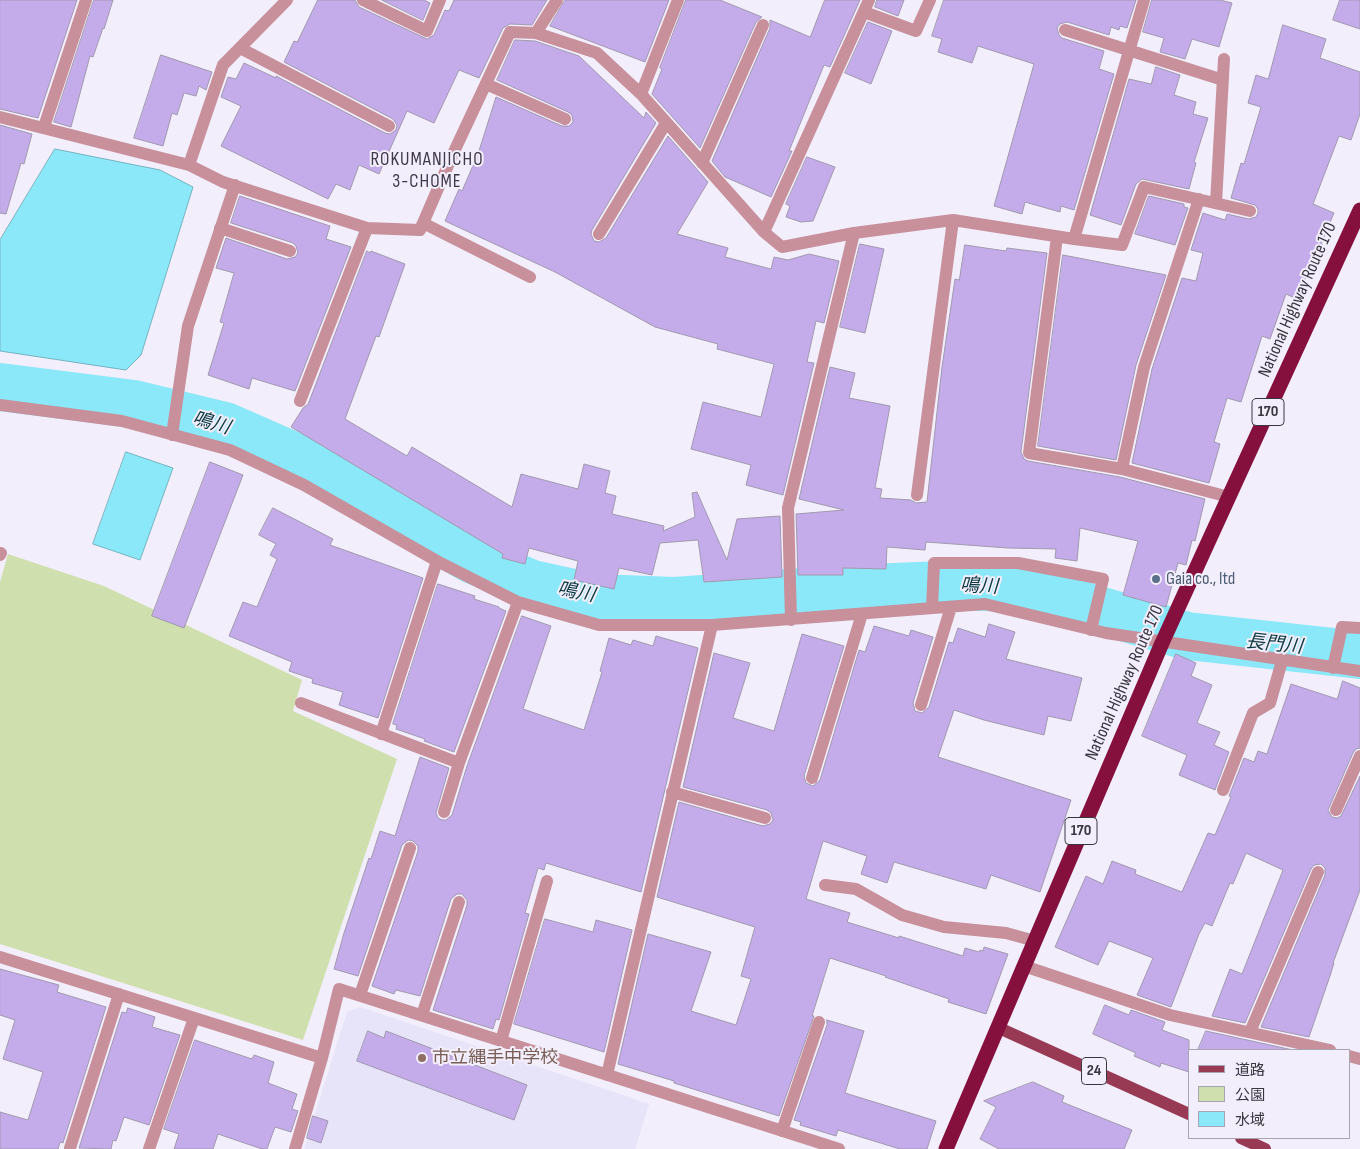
<!DOCTYPE html>
<html>
<head>
<meta charset="utf-8">
<style>
  body { margin:0 }
  #map { position:relative; width:1360px; height:1149px; overflow:hidden; background:#f3eefc; font-family:"Sofia Sans Condensed","Noto Sans JP",sans-serif }
  canvas { display:block }
  .legend { position:absolute; left:1188px; top:1049px; width:162px; height:90px; box-sizing:border-box; background:#f3eefc; border:1px solid #a9a4b1; margin:0; padding:6px 9px; list-style:none; font-size:15px; color:#3a3640 }
  .legend li { display:flex; align-items:center; gap:10px; height:25px }
  .legend b { width:25px; border:1px solid #a9a4b1 }
</style>
</head>
<body>
<div id="map">
<canvas width="1360" height="1149"></canvas>
<ul class="legend">
<li><b style="height:6px;background:#993a55"></b>道路</li>
<li><b style="height:14px;background:#cfdfad"></b>公園</li>
<li><b style="height:14px;background:#8be8f8"></b>水域</li>
</ul>
</div>
<script>
const g = document.querySelector('canvas').getContext('2d');
g.lineJoin = 'round';
function paint(path, color) { g.fillStyle = color; g.fill(path, 'evenodd'); }
function stroke(path, color, width, dash) { g.strokeStyle = color; g.lineWidth = width; g.lineCap = dash ? 'butt' : 'round'; g.setLineDash(dash || []); g.stroke(path); }
function label(font, color, halo, rows, align = 'center') {
  g.font = font + ' "Sofia Sans Condensed","Noto Sans JP",sans-serif'; g.lineWidth = 4; g.setLineDash([]); g.textBaseline = 'middle'; g.strokeStyle = halo; g.fillStyle = color; for (const [text, x, y, turn = 0] of rows) {
    g.save(); g.translate(x, y); g.rotate((+turn || 0) * Math.PI / 180); g.textAlign = isNaN(turn) ? turn : align; if (halo) g.strokeText(text, 0, 0); g.fillText(text, 0, 0); g.restore();
  }
}
paint(new Path2D(`
  M360 1007 649 1104 635 1149H304L347 1012Z`), '#e7e3f9');
paint(new Path2D(`
  M8 554 104 586 302 680 293 711 397 759 303 1040 0 944V582Z`), '#cfdfad');
const water = new Path2D(`
  M55 149 160 170 193 187 141 355 126 370 0 351V240Z
  M126 452 173 468 140 560 93 544Z`);
paint(water, '#8be8f8');
stroke(water, '#73b3c1', 1);
stroke(new Path2D(`
  M0 387 134 404 225 426 314 465 396 516 471 559 532 584 596 598 675 601 845 589 943 585 1027 589 1187 636 1360 655`), '#8be8f8', 48);
const building = new Path2D(`
  M0 0H77L38 118 0 109Z
  M94 0H113L104 29 103 28 93 57 90 56 71 127 54 122Z
  M318 0H355L359 7 427 39 434 35 445 10 449 11 454 0H547L532 25 510 24 503 28 479 78 459 70 434 123 407 111 379 174 359 165 350 190 336 184 328 199 221 146 241 106 221 97 228 77 236 79 244 63 276 78V76L385 133 390 134 396 130 397 125 393 119 284 62 294 41 297 42Z
  M382 0H424L430 3 423 20Z
  M565 0H669L645 62 550 26Z
  M686 0H720L762 17 756 22 700 148 652 94 662 69 660 68Z
  M825 0H860L830 67 824 65 789 151H792L771 197 725 177 712 161 770 28V20L810 37Z
  M877 0H904L898 16 875 7Z
  M944 0H1136L1127 28 1120 26 1119 30 1111 27 1109 35 1067 22 1060 24 1057 28 1059 35 1062 38 1104 51 1099 69 1114 74 1074 210 1061 206 1060 212 1025 202 1022 214 994 206 1034 64 978 46 972 63 938 52 942 39 932 36Z
  M1152 0H1220L1232 3 1219 47 1192 39 1185 59 1160 52 1164 38 1143 32Z
  M1340 0H1360V29L1333 20Z
  M868 22 892 31 871 84 845 73Z
  M1283 25 1326 39 1320 58 1360 72V114L1351 140 1339 136 1313 204 1334 213 1321 244 1323 245 1310 278 1306 277 1297 299 1286 294 1270 339 1262 336 1241 402 1227 398 1214 442 1220 444 1209 483 1132 463 1152 369 1182 278 1196 281 1203 253 1191 250 1203 213 1225 220 1227 214 1249 219 1256 217 1258 213V209L1255 205 1231 198 1241 163 1244 164 1261 107 1248 103 1256 75 1268 79Z
  M515 40 535 41 579 56 644 118 646 112 656 123 592 230 591 234 594 241 599 242 606 238 668 136 708 182 677 234 728 248 725 257 771 269 774 257 788 260 809 254 839 261 824 323 816 321 807 362 814 363 783 495 746 485 751 465 691 449 703 402 761 417 774 364 717 349 718 344 655 327 555 272 445 221 459 189 462 191 478 154 496 97 562 126H569L573 122 572 115 568 112 497 80Z
  M161 55 212 72 206 90 199 86 196 96 184 93 177 115 172 113 163 146 134 138Z
  M1156 67 1180 75 1174 95 1196 102 1193 114 1208 118 1194 162 1196 163 1189 189 1142 179 1136 184 1121 225 1090 215 1129 79 1151 84Z
  M0 125 32 134 24 164 21 163 6 214 0 213Z
  M807 157 835 167 813 221 801 222 786 217 790 206 786 204Z
  M240 196 330 226 326 239 351 247 295 391 252 378 249 389 208 375 224 323 220 322 234 273 216 268 226 238 287 259 295 257 298 253 296 246 293 243 231 223Z
  M1149 196 1184 204V207L1188 208 1175 245 1135 234Z
  M860 244 884 249 865 333 840 327Z
  M965 245 1006 251 1007 248 1047 253 1021 452 1024 459 1028 461 1120 477 1205 499 1195 541 1192 540 1186 565 1178 563 1166 607 1123 595 1138 541 1080 528 1077 561 1055 558 1056 549 1008 548 926 542 925 550 887 547 886 569 843 568V575H798L796 514 844 510 799 499 830 367 855 373 849 398 890 406 875 488 882 489 880 498 911 500 916 503 927 502 942 367 955 279 959 280Z
  M367 251 370 253 371 251 405 264 379 337 376 336 345 419 407 456 412 447 512 507 521 474 578 489 584 464 610 471 605 493 616 496 612 514 664 526 663 531 695 517 692 493 697 492 727 560 737 519 780 516 782 577 704 582 698 540 660 543 652 575 619 568 614 589 574 580 578 561 529 548 525 564 502 558 503 554 291 427 303 408 308 404Z
  M1063 255 1166 275 1136 365 1116 460 1038 446Z
  M210 462 243 475 184 628 152 616Z
  M273 508 333 539 330 545 423 578 378 718 339 705 343 692 312 683 313 679 289 671 292 662 229 636 243 602 257 607 277 559 270 555 276 544 259 535Z
  M438 584 475 596 474 599 499 607V608L506 611 454 752 424 741 425 739 396 729 397 725 393 724Z
  M522 616 551 626 523 709 584 730 602 672 600 671 609 638 631 645 633 640 653 646 656 636 698 648 641 892 546 863 544 870 538 868 525 913 529 914 499 1020 496 1019 493 1029 433 1010 467 905V900L462 894H457L451 899 420 996 396 990 394 994 372 986 418 851V846L413 841 408 840 402 845 358 976 334 969 344 933 369 858 371 859 380 831 395 836 420 757 449 768 436 813 438 818 442 820H446L452 815 467 766Z
  M989 624 1015 632 1006 659 1082 678 1071 721 1048 716 1044 735 984 720 954 710 938 757 1071 800 1040 892 991 875 986 889 894 862 887 883 861 874 867 856 823 841 806 899 850 913 847 922 899 938V936L963 956 965 948 979 952 980 950 983 951 984 947 1008 954 986 1014 948 1002 949 999 885 977 886 976 830 958 812 1016H814L779 1116 674 1083V1081L618 1064 648 934 711 952 691 1011 736 1025 751 979 741 976 755 927 657 897 679 802 763 826 770 824 773 820 771 813 767 810 683 787 714 653 750 663 733 718 774 731 802 634 844 646 804 776 806 783 813 786 820 780 859 650 865 652 874 626 909 636 911 630 933 637 913 703 915 711 922 713 929 707 949 642 953 643 958 628 985 637Z
  M1176 654 1196 663 1191 676 1212 685 1197 723 1220 732 1214 745 1229 752 1215 790 1179 775 1187 755 1142 736Z
  M1343 681 1360 688V748L1356 749 1353 753 1328 810 1332 817 1337 818 1341 816 1360 776V890L1333 963H1334L1330 976 1309 1037 1261 1027 1325 875V868L1321 864 1314 865 1311 869 1245 1023 1212 1016 1230 969 1242 974 1283 870 1246 853 1233 884 1230 883 1212 926 1205 923 1199 934 1171 1007 1137 995 1153 958 1109 941 1098 965 1055 947 1086 876 1103 884 1112 861 1136 870 1135 874 1182 892 1208 833 1215 835 1231 797 1229 796 1244 758 1254 762 1258 751 1267 754 1291 684 1337 699Z
  M545 919 593 932 596 920 632 930 604 1052 514 1024Z
  M0 969 59 985 57 992 106 1007 63 1143 60 1142 58 1149H0V1112L28 1120 43 1072 3 1059 15 1020 0 1015Z
  M1105 1005 1129 1015 1131 1010 1165 1022 1162 1030 1189 1040V1072L1161 1063 1160 1067 1134 1056 1136 1053 1093 1034Z
  M128 1008 155 1017 152 1027 180 1035 149 1125 124 1117 116 1141 113 1140 111 1149 79 1148 122 1012 126 1013Z
  M827 1020 864 1031 845 1093 936 1121 927 1149H900L838 1130 836 1136 800 1125 801 1122 794 1120 827 1025Z
  M368 1031 384 1038 386 1031 527 1085 514 1120 357 1061Z
  M1206 1031 1293 1050H1198Z
  M195 1040 252 1059 254 1055 274 1062 268 1083 297 1094 292 1109 298 1111 291 1132 275 1127 267 1149H262L218 1134 213 1149H174L179 1134 164 1129Z
  M1033 1082 1064 1096 1062 1102 1132 1130 1124 1149H999L980 1139 996 1107 984 1101Z
  M313 1116 328 1121 321 1143 307 1138Z`);
paint(building, '#c4abea');
stroke(building, '#a199af', 1);
stroke(new Path2D(`
  M363 0 427 31 440 0
  M864 12 916 31 930 0
  M1065 30 1223 80
  M536 33 557 0
  M240 48 389 126
  M486 84 565 119
  M641 94 678 0
  M0 117 189 165 223 182 367 228 420 230 452 156 510 32 536 33 597 53 641 94 764 232 782 247 854 233 788 508 791 620
  M44 127 86 0
  M702 163 763 25
  M189 165 223 65 287 0
  M1216 203 1224 59
  M423 223 530 277
  M220 228 290 251
  M764 232 869 0
  M854 233 953 220 1074 239 1144 0
  M599 234 666 123
  M1057 237 1029 453 1122 469 1229 497
  M1074 239 1122 245 1144 187 1250 211
  M300 401 367 228
  M0 405 122 421 230 450 304 485 437 561 518 602 599 625H712L985 604 1106 633 1360 671
  M172 435 188 326 235 185
  M1122 469 1144 367 1199 199
  M917 495 953 220
  M0 555 1 553
  M932 608 934 563H1018L1103 579 1091 630
  M1333 668 1342 627 1360 628
  M301 703 459 763
  M921 705 951 607
  M381 734 437 561
  M812 778 862 614
  M1223 790 1253 713 1270 703 1282 661
  M672 792 765 818
  M1336 810 1360 756
  M444 812 459 763 518 602
  M825 885 856 889 902 915 944 927 1006 933 1035 941
  M0 957 322 1058
  M1024 966 1170 1015 1330 1050
  M360 995 410 848
  M422 1015 459 902
  M1250 1032 1318 872
  M501 1041 547 881
  M1349 1056 1360 1059
  M607 1075 712 625
  M782 1131 819 1022
  M70 1148 119 994
  M149 1149 194 1018
  M295 1149 322 1058 339 989 839 1149`), '#c7909b', 12);
stroke(new Path2D(`
  M999 1028 1189 1114
  M1241 1138 1265 1149`), '#993a55', 12);
stroke(new Path2D(`
  M946 1149 1162 643 1360 210`), '#86103d', 15);
for (const [x, y, r, color] of [
  [1156,579,5,"#5c6f8a"],
  [422,1058,5,"#8d6e63"]
]) { const dot = new Path2D(); dot.arc(x, y, r, 0, 2 * Math.PI); g.fillStyle = color; g.fill(dot); stroke(dot, '#f3eefc', 2); }
for (const [x, y, w] of [
  [1268,412,32],
  [1081,831,32],
  [1094,1071,25]
]) { const box = new Path2D(); box.roundRect(x - w / 2, y - 13.5, w, 27, 4); g.fillStyle = '#f3eefc'; g.fill(box); stroke(box, '#3a3640', 1); }
label('bold 16px', '#3a3640', null, [
  ["170",1268,412],
  ["170",1081,831],
  ["24",1094,1071]
]);
label('18px', '#3a3640', '#f3eefc', [
  ["National Highway Route 170",1298,300,-66],
  ["National Highway Route 170",1125,683,-66]
]);
label('18px', '#4e5e75', '#f3eefc', [
  ["Gaia co., ltd",1166,579]
], 'left');
label('18px', '#785e54', '#f3eefc', [
  ["市立縄手中学校",432,1058]
], 'left');
g.letterSpacing = '1px';
label('19px', '#40394c', '#f3eefc', [
  ["ROKUMANJICHO",427,160],
  ["3-CHOME",427,182]
]);
g.letterSpacing = '0px';
label('italic 19px', '#0d3a41', '#f3eefc', [
  ["鳴川",211,424,16],
  ["鳴川",979,587,3],
  ["鳴川",576,593,11],
  ["長門川",1274,645,6]
]);
</script>
</body>
</html>
